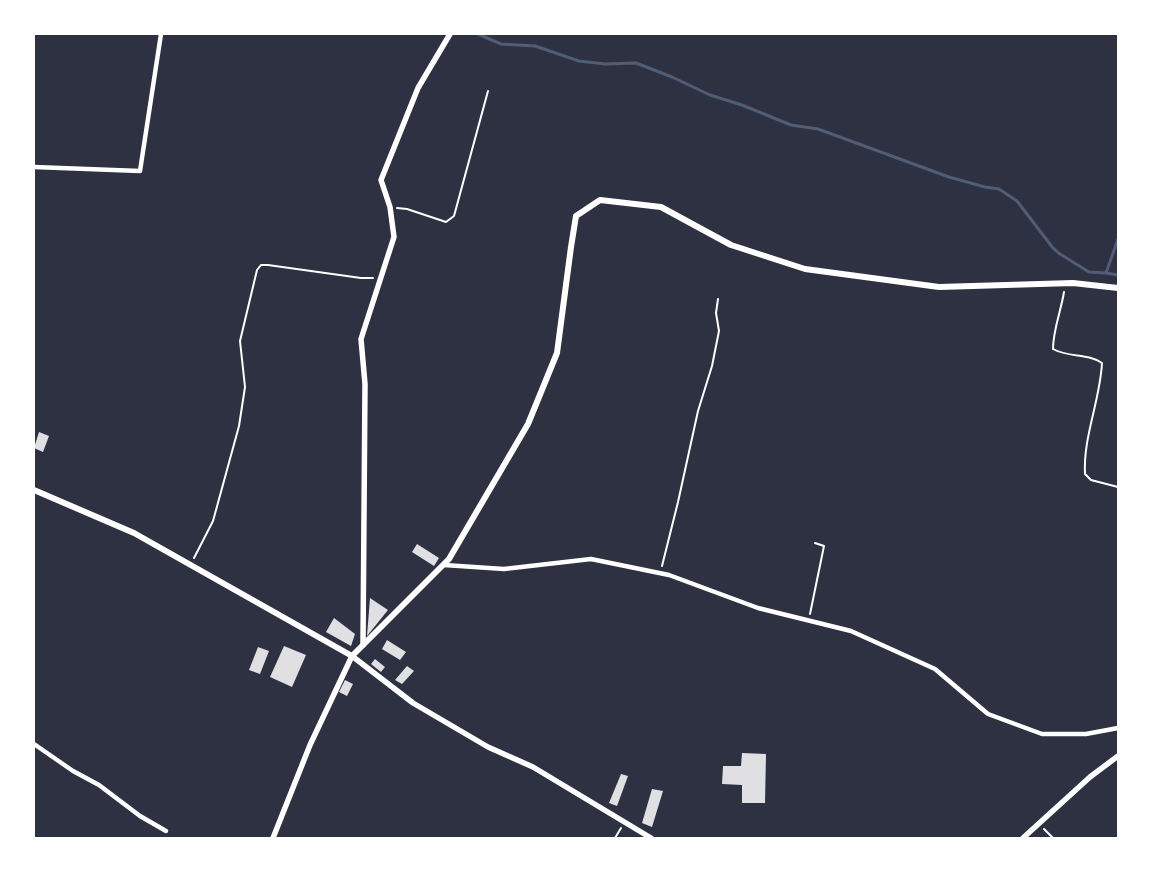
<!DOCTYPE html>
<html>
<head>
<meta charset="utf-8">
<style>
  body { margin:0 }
  #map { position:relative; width:1152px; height:872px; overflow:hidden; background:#2d3142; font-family:"Work Sans",sans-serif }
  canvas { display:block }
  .frame { position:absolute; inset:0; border:35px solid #fff; pointer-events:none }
</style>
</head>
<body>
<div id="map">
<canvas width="1152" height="872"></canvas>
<div class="frame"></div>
</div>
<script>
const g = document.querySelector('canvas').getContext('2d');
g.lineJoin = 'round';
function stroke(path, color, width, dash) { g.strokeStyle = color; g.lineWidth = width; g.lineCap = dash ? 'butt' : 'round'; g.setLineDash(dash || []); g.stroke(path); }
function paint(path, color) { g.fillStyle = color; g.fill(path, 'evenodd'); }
stroke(new Path2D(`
  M478 34 501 44 535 46 579 61 605 64 636 63 672 77 710 95 742 105 791 125 818 129 949 177 985 187 999 189 1017 201 1053 248 1060 254 1089 272 1106 273 1118 239
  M1106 273 1118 275`), '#4f5d75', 3);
paint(new Path2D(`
  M39 432 49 436 43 452 34 448Z
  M417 544 439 558 434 566 412 552Z
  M370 598 388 610 367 636Z
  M334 618 355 634 351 646 326 632Z
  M387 640 406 652 400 660 382 649Z
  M284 646 306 655 292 687 270 677Z
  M258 647 269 651 260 674 249 670Z
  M375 659 385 667 381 672 371 664Z
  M407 666 414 671 402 684 395 680Z
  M345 680 353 684 347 696 339 692Z
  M742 753 766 754 765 803H742V785L722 784 723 766H741Z
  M621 774 628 776 617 806 609 803Z
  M652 789 663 791 652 827 642 823Z`), '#e0e0e3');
stroke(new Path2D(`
  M397 208 407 209 446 222 454 216 488 91
  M1064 292C1061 311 1053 330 1053 349 1069 358 1088 353 1102 363 1100 401 1083 437 1085 474L1091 480 1118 487
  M194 558 213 521 239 426 245 387 240 341 257 270 261 265H268L361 278H373
  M662 566 678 502 698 411 712 366 719 331 716 313 718 299
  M810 614 824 546 815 543
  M1044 829 1053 838
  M615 838 621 828`), '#fff', 2);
stroke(new Path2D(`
  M34 167 140 171 161 34
  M444 565 504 569 591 559 669 575 758 608 851 631 935 669 988 714 1042 734H1086L1118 728
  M34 744 73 771 99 785 140 816 166 831`), '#fff', 4.5);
stroke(new Path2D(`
  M363 645 365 384 361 339 394 237 390 207 381 180 418 88 450 34
  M273 838 310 745 352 656 413 703 488 747 533 767 651 838
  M1023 838 1090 777 1118 756`), '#fff', 5.5);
stroke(new Path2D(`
  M34 490 134 533 352 656 449 559 528 424 557 353 571 247 576 216 600 200 661 207 731 245 805 269 939 287 1073 283 1118 288`), '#fff', 6);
</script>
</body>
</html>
